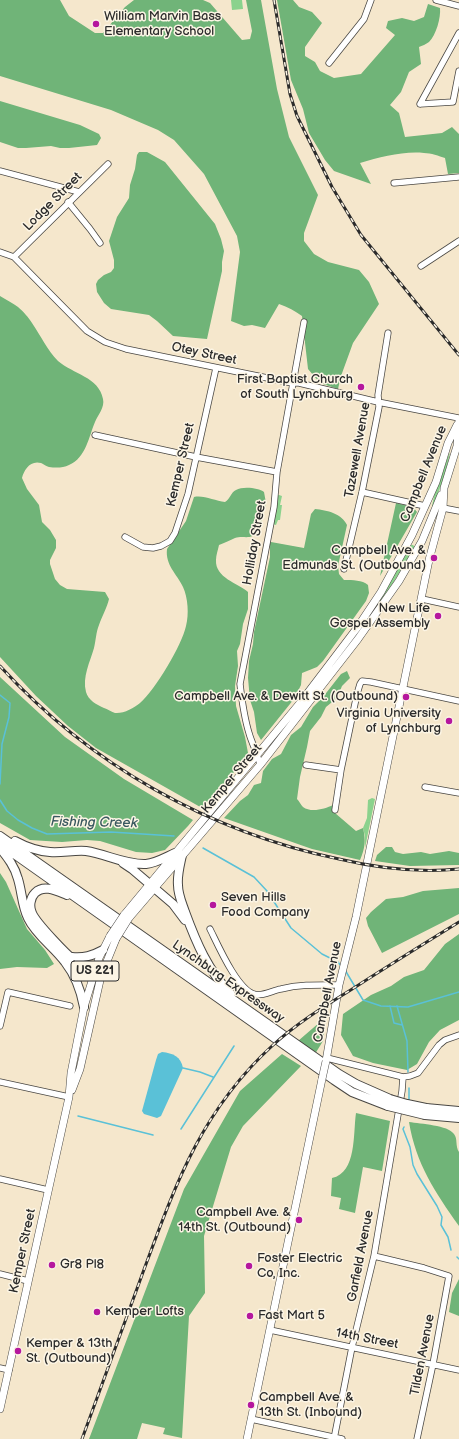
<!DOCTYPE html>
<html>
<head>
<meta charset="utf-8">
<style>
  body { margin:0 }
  canvas { display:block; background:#f5e7cc }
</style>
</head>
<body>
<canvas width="459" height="1439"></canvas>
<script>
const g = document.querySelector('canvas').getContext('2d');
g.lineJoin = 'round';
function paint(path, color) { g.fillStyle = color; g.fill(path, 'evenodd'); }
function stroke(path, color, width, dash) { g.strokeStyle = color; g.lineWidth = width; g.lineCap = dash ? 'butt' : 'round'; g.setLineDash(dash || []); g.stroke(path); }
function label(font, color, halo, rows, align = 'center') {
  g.font = font + ' "Balsamiq Sans",sans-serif'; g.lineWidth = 3; g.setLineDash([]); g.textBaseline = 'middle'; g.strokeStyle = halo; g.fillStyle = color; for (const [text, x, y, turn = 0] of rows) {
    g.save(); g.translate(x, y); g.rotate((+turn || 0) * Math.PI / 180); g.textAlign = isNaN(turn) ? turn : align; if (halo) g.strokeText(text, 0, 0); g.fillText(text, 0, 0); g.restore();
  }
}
paint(new Path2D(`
  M231 0H242L243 9 232 10Z
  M450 453 445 475 433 506H432L435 491 449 454Z
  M279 495 282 496 280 505H282L280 520H278L276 525 273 524 277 496Z
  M411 545H413L415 547 393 583 363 626H362L378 603Z
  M372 798 375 799 365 848V836L363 828 367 818 368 800Z`), '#8bd28d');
paint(new Path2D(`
  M0 0H60L69 16 95 33H103L125 7 134 0H203L210 3 242 40 250 39 252 31 246 0H261L277 89 289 137 318 195 304 233V241L314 254 328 262 359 270 369 282 379 304 353 343 341 376 338 389 320 383 308 369 302 316C295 311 288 307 279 304L265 328 252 325 244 326 231 321 240 252 237 236 204 174 174 140 158 130 111 110 0 76Z
  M277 0H293L299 7 312 12 322 23 305 47V56L315 62 320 71 334 78 361 74 395 35 386 28 388 21 402 18 414 21 424 17 428 4 440 8C441 18 436 35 429 42 426 44 422 46 419 47L421 64 409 72 401 92 390 105 399 113 405 137 442 133 452 127 459 134V173L448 174 445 158C439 156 431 153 424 153 403 151 381 157 360 163L371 184 334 171 325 160 309 133 303 109 291 80Z
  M0 101 80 125 99 134 101 138 97 145 69 148H60L51 146 26 148H18L0 142Z
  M139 152H147L165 162 215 224 221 239 224 251 222 262V271L207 339 173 336 157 321 149 315 111 309 104 303 97 292 96 284 98 280 104 275 111 272 114 268V260L109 241 117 217 129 198 130 185 135 169 137 155Z
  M0 296C6 300 13 303 18 307 23 311 29 318 32 323 41 336 47 350 58 361 73 374 99 377 103 399 105 407 98 415 95 422 89 436 86 458 69 465 63 468 56 468 49 467 45 466 44 464 41 463 30 460 24 470 22 478L27 489 39 505 42 522 50 530 56 540V548L50 560V564L55 579 60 585 67 589 105 592 109 599C107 608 102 616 99 625 96 632 96 640 94 648 90 662 82 677 86 692 88 700 97 705 104 708 107 709 112 712 115 713 123 714 134 708 140 703 155 690 182 645 186 626 189 614 188 598 183 587 177 574 165 565 167 549L186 521 194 497C204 495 215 501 225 502 230 499 231 492 236 490 243 486 259 488 264 492L266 503 259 531C251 541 244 535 235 538 230 540 225 543 219 545 218 550 216 555 216 560 215 578 238 583 248 592V609L243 624 240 644 237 651 238 666 235 686 236 706 245 737 248 753 242 763 202 808 96 748 68 726 36 696 0 657Z
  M396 503 413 507 417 512 380 576Z
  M315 509C327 510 342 514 347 525L338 566 339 574 344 580C353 580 362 580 368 585L369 593 366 601 323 661 317 667 302 673 301 685 294 699 261 740 257 733 254 712 250 700 248 678 249 661 253 644 254 632 270 557V544L271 540V542L304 548 311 514Z
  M347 671 350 678 342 686 337 698 326 707 321 717 310 731 307 747 300 777 297 799C299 801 301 805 303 807 311 813 325 809 333 805L335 813 356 831 363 828C366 841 365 848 360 860L312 849 224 818 240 801 248 795 254 785 261 783 263 771 272 759 281 754 291 735 301 727 313 707 323 697 341 674Z
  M0 677 65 737 124 779 193 820 188 826 165 850 152 853 136 852 100 841 87 840 62 842 30 840 0 823Z
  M386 847H392L395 852 403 854 421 852 430 854 449 851 459 853V865L410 866 375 861 377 855Z
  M0 873 6 882 27 929 45 950 54 964 47 968 17 967 0 969Z
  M459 888V914L382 953 368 926 366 918 371 912 386 899 403 897 423 891Z
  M459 934V1020L440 1030 429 1042 417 1064 407 1070 373 1063 353 1056 341 1035 343 1014 371 995 391 986 404 977 424 970 445 944Z
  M326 1019 323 1041 315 1054 298 1041 320 1022Z
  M282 1054 301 1066 243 1126 231 1147 204 1236 205 1293 189 1316 182 1438 163 1434 165 1428 142 1423 137 1439H89L184 1189 240 1091Z
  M356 1113 390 1121 382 1171 363 1167 355 1213 339 1209 341 1198 331 1196 332 1178C357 1173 353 1133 356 1113Z
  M409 1122C421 1124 448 1125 454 1134 458 1139 455 1146 459 1152V1226C435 1192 416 1164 409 1122Z
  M459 1279V1316L449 1312 452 1293Z`), '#70b478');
paint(new Path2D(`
  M162 1052C173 1053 181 1057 183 1068L161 1116 157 1118 144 1114 142 1111 156 1060 158 1054Z`), '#5ac1d7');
stroke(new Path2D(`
  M0 695 10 703 9 717 2 744 0 784
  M0 800 7 811 18 820 32 828 47 834 111 832 174 836
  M203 848 254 877 267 891 291 928 322 954 338 962 341 966
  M345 970 363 1000 381 1006 408 1007 459 992
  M390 1006 394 1023 402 1025
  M397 1006 407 1041 408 1072
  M183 1068 200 1072 213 1077
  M409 1101V1088
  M78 1116 153 1135
  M404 1127 403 1129 410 1147 413 1165 417 1174 437 1206 442 1217 441 1225 448 1237 451 1250
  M181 1129 234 1046
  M457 1257 459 1259`), '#5ac1d7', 1.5);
const minor = new Path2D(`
  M436 0 459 6
  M329 63 364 19 371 0
  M420 104 459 33
  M420 104 453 102 459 71
  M0 171 79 192
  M394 183 459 177
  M68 202 90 229 100 243
  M0 252 14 257 87 331 105 342 126 349 292 383H299L378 402 459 418
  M14 257 108 164
  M421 266 459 241
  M95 435 196 457 277 472
  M362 492 425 506
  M443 508 459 511
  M125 537 143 547 153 548 161 546 170 541 175 533 188 494 216 368
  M344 569 362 492 379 407 378 395 388 333
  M422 599 459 607
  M260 765C258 754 252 744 249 733 244 717 242 701 240 684L274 507 277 472 304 322
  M306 765 341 770
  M425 787 459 793
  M335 810 341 770 357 694 360 684 362 681 371 682 459 701
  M210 929C218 945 237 989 254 994 263 997 273 990 281 989 301 984 320 985 339 985
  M0 1026 8 992 70 1006
  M327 1058 403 1077 410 1076 418 1073 439 1045 445 1040 459 1035
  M0 1082 69 1097
  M0 1179 48 1190
  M374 1256 424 1268 449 1276 433 1364 417 1439
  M0 1274 28 1281
  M270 1330 459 1370
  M0 1368 9 1370
  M251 1419 342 1439
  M334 1439 352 1347 374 1256 402 1091 403 1077`);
const major = new Path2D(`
  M124 915 300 703 357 628 381 592 412 535 436 482 448 443 457 425
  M129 918 260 765 358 639 399 581 422 541 441 495
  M326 1061 339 985 356 917 429 560 443 508 444 488 457 446 459 421
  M72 1090 80 1069 101 976 116 939
  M0 1409 69 1097 71 1073 84 1007 99 958 110 936
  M247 1439 322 1079`);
const highway = new Path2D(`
  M0 836 339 1074 356 1084 390 1099
  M15 841C26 847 37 851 50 852 62 853 74 850 86 851 106 854 126 865 146 864 156 863 166 857 175 853
  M0 844 334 1080 352 1092 388 1106
  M0 848C8 858 15 867 18 879 22 892 22 906 28 918 36 935 54 947 65 962 76 976 81 991 84 1007
  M182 855C180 865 177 875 178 885 178 895 182 903 185 912 196 942 208 971 231 994
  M123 863 132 869 173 904 185 920
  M67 895C57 891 44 884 35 893 30 898 29 907 32 913 36 923 67 955 76 962 83 966 87 967 94 973
  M72 957C84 958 92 956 103 950
  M69 964 83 972 94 973
  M426 1108 459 1111
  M425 1115 459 1118`);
stroke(minor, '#494743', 7);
stroke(major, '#494743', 8);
stroke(highway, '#494743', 10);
stroke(minor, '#fff', 5.5);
stroke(major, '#fff', 7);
stroke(highway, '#fff', 8);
const rail = new Path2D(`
  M274 0 290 94 297 116 332 187 361 235 459 355
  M0 666C89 764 209 832 339 859 377 868 419 873 459 869
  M82 1439C102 1384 122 1330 142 1275 175 1186 200 1112 272 1046 298 1022 328 1004 357 986 391 964 425 943 459 922`);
stroke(rail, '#2b2b2b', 3);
stroke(rail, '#fcf5e5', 1.5, [4.5]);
const majorBridge = new Path2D(`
  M110 936 124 915
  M116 939 129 918
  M322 1079 326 1061`);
const highwayBridge = new Path2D(`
  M390 1099 407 1104 426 1108
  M388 1106 425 1115`);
stroke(majorBridge, '#494743', 8, []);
stroke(highwayBridge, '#494743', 10, []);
stroke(majorBridge, '#fff', 7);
stroke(highwayBridge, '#fff', 8);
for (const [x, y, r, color] of [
  [96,24,4,"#b5179e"],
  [361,387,4,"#b5179e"],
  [434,558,4,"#b5179e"],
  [438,616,4,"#b5179e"],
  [406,697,4,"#b5179e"],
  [449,721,4,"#b5179e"],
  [213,905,4,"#b5179e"],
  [299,1220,4,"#b5179e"],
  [52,1265,4,"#b5179e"],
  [249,1266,4,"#b5179e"],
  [97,1312,4,"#b5179e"],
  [250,1316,4,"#b5179e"],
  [18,1351,4,"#b5179e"],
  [251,1405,4,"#b5179e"]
]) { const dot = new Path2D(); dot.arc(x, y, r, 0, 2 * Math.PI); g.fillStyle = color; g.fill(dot); stroke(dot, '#fcf5e5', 1.5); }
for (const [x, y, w] of [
  [95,971,48]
]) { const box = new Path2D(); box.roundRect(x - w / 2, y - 10, w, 20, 3); g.fillStyle = '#fcf5e5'; g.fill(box); stroke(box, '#2b2b2b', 1); }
label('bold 12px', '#2b2b2b', null, [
  ["US 221",95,971]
]);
label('13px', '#2b2b2b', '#fcf5e5', [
  ["William Marvin Bass",104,17],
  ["Elementary School",104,32],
  ["First Baptist Church",353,380,"right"],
  ["of South Lynchburg",353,395,"right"],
  ["Campbell Ave. &",426,551,"right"],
  ["Edmunds St. (Outbound)",426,566,"right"],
  ["New Life",430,609,"right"],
  ["Gospel Assembly",430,624,"right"],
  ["Campbell Ave. & Dewitt St. (Outbound)",398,697,"right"],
  ["Virginia University",441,714,"right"],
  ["of Lynchburg",441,729,"right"],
  ["Seven Hills",221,898],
  ["Food Company",221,913],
  ["Campbell Ave. &",291,1213,"right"],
  ["14th St. (Outbound)",291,1228,"right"],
  ["Foster Electric",257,1259],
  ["Co, Inc.",257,1274],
  ["Gr8 Pl8",60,1265],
  ["Kemper Lofts",105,1312],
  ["Fast Mart 5",258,1316],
  ["Kemper & 13th",26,1344],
  ["St. (Outbound)",26,1359],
  ["Campbell Ave. &",259,1398],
  ["13th St. (Inbound)",259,1413]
], 'left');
label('13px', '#2b2b2b', '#fcf5e5', [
  ["Lodge Street",53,202,-45],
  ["Otey Street",204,354,12],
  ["Tazewell Avenue",358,450,-80],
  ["Kemper Street",181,465,-77],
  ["Campbell Avenue",424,474,-68],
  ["Holliday Street",255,543,-80],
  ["Kemper Street",232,779,-50],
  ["Lynchburg Expressway",228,982,35],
  ["Campbell Avenue",328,992,-79],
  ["Kemper Street",23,1251,-78],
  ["Garfield Avenue",361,1256,-79],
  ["14th Street",367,1339,11],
  ["Tilden Avenue",423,1355,-79]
]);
label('italic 14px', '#39585f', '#fcf5e5', [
  ["Fishing Creek",94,823,1]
]);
</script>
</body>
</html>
